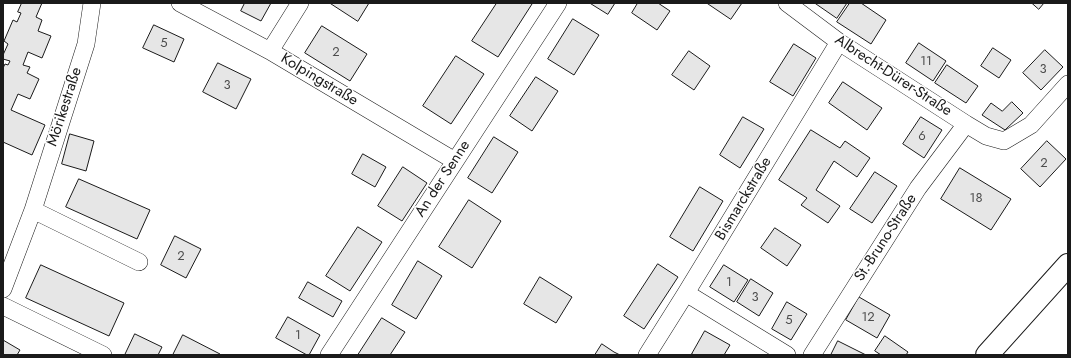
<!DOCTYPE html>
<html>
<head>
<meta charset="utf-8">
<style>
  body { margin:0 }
  #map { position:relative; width:1071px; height:358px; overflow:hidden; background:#fff; font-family:Jost,sans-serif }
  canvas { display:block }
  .frame { position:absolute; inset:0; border:4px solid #1a1a1a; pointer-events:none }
</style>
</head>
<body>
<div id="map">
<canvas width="1071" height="358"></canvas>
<div class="frame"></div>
</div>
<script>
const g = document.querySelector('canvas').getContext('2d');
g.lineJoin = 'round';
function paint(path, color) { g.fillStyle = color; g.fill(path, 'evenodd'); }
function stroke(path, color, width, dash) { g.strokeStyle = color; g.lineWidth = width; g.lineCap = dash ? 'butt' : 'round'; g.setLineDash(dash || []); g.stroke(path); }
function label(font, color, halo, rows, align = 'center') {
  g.font = font + ' Jost,sans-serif'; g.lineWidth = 3; g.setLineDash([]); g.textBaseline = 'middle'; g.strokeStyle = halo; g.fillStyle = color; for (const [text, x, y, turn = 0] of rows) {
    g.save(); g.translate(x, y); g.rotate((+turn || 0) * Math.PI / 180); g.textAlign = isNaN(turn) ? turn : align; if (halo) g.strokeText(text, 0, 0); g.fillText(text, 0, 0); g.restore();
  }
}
const building = new Path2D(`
  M22 3H42L36 17 42 20 38 31 51 36 42 58 28 52 23 65 30 67 27 73 39 79 30 99 18 94 11 110 45 125 32 155 3 142V68L5 64 8 65 10 61 3 59V55L8 44 4 41 13 20 17 22 21 13 18 12Z
  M245 3H271L261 21 241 11Z
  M330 3H369L358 21Z
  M497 3H530L532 4 498 57 472 41Z
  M590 3H615L608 14Z
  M638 3H658L670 11 657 30 632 13Z
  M707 3H742L731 19Z
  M815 3H847L837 18Z
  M850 3H861L886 20 871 44 837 22Z
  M1032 3H1044L1039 9Z
  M573 19 599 35 574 75 548 59Z
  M154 25 184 39 174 62 143 48Z
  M322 26 367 54 350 81 305 53Z
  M919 43 946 61 933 81 906 63Z
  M794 44 816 58 793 96 770 82Z
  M993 48 1011 60 999 78 981 66Z
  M1045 50 1063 67 1041 90 1023 73Z
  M689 51 710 66 694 90 672 75Z
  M456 56 484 74 451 124 423 106Z
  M218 63 251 79 236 109 203 92Z
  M947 65 978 86 966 103 935 83Z
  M536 77 558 91 532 131 510 116Z
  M843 82 882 108 867 130 829 103Z
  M1012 102 1023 113 1005 130 982 115 991 103 1002 111Z
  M743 117 764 129 740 168 720 155Z
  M921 117 942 130 924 158 903 144Z
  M811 130 840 148 845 141 870 158 857 177 834 161 816 190 840 206 828 223 801 205 807 198 779 180Z
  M70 134 94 141 86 171 62 164Z
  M494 137 518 152 492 193 468 178Z
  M1047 141 1066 159 1040 187 1021 169Z
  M363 154 386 167 375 187 352 174Z
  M403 167 427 183 402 221 378 206Z
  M960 168 1011 199 991 230 941 199Z
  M875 172 897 186 872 223 850 209Z
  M79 179 150 210 137 239 66 207Z
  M700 187 723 201 693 251 670 237Z
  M469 200 501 221 472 268 439 247Z
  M358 227 382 242 350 291 326 276Z
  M775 228 801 245 787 266 761 248Z
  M175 236 201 249 186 278 161 265Z
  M418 261 442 276 416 319 392 305Z
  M658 264 678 277 644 329 624 316Z
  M41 265 124 303 109 336 26 298Z
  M724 265 748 280 734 302 710 287Z
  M540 277 572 297 556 323 524 304Z
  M751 279 773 293 759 316 737 302Z
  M308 282 342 301 333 317 299 298Z
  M859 297 890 315 877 338 846 320Z
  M787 302 807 314 791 340 772 329Z
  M288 317 320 335 309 355H307L276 338Z
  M382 318 405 332 390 355H358Z
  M705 331 730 345 724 355H695L692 354Z
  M135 334 162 347 158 355H125Z
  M183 335 220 354V355H173Z
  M885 336 908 352 906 355H881L875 351Z
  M3 340 20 350 17 355H3Z
  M838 341 866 355H831Z
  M602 344 614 352 620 355H595Z`);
paint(building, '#e6e6e6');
stroke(building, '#1a1a1a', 1);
const street = new Path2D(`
  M180 3 270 51 455 161
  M787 3 839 42 966 124 986 136 1004 141 1031 125 1068 84
  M270 51 300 3
  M33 210 139 262
  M3 289 33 210 86 44 92 3
  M686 293 787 355
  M3 306 103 355
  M329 355 558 3
  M647 355 686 293 839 42
  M812 355 918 188 966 124`);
const secondary = new Path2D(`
  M987 355 1068 265`);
stroke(street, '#1a1a1a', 18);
stroke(secondary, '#1a1a1a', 24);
stroke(street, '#fff', 17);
stroke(secondary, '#fff', 22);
label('13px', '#4d4d4d', null, [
  ["5",164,44],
  ["2",336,53],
  ["11",926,62],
  ["3",1043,70],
  ["3",227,86],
  ["6",922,137],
  ["2",1044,164],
  ["18",976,199],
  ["2",181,257],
  ["1",729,283],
  ["3",755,298],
  ["12",868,318],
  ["5",789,321],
  ["1",298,336]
]);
label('15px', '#1a1a1a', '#fff', [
  ["Albrecht-Dürer-Straße",893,76,33],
  ["Kolpingstraße",319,80,31],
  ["Mörikestraße",65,107,-72],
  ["An der Senne",443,179,-57],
  ["Bismarckstraße",744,199,-59],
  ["St.-Bruno-Straße",886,238,-57]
]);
</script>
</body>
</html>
